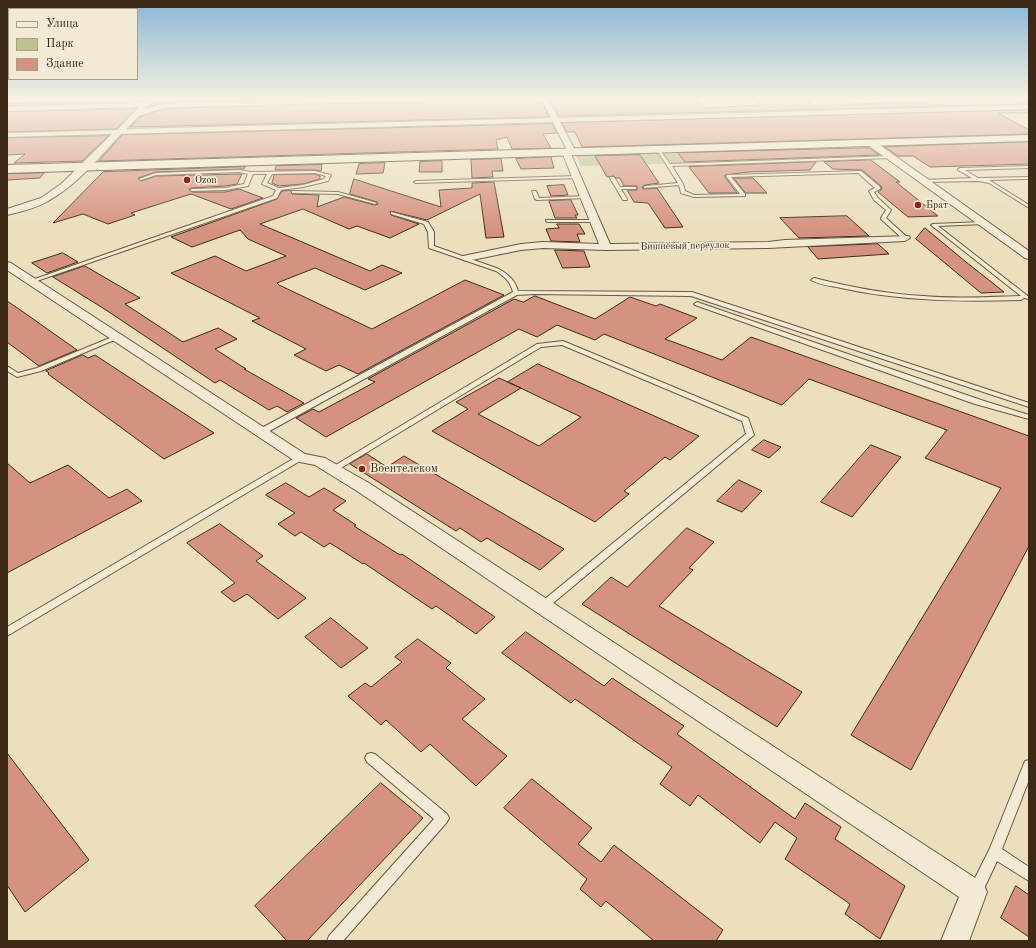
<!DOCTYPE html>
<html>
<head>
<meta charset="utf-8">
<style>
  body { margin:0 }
  #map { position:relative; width:1036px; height:948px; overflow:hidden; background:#ebdfbe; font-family:"Old Standard TT",serif }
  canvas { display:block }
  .frame { position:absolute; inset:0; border:8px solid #3d2b17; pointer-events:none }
  .legend { position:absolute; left:8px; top:8px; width:130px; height:72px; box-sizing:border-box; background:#f2ead5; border:1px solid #aa9e89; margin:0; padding:5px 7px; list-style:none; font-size:12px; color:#3d2b17 }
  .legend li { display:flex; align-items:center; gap:8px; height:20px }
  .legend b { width:20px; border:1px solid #aa9e89 }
</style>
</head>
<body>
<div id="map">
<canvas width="1036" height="948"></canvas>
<div class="frame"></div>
<ul class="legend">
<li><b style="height:5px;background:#f2ead5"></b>Улица</li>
<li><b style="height:11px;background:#bec08d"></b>Парк</li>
<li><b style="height:11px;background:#d69280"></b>Здание</li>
</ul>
</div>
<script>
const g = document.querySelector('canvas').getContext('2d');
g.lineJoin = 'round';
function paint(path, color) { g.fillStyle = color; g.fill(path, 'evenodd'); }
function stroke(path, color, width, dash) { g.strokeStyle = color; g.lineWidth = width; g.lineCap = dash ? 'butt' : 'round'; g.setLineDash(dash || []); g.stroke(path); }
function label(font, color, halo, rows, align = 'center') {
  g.font = font + ' "Old Standard TT",serif'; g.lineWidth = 3.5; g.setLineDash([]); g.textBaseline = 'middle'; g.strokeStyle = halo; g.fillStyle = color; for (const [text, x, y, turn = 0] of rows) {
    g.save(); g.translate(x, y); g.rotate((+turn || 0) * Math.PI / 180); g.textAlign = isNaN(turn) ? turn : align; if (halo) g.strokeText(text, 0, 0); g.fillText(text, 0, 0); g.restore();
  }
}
paint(new Path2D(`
  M1029 142V153L581 166 576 155Z`), '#bec08d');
const building = new Path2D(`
  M196 98H329L177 102 150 106 156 100Z
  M574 98H695L705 108 761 105 751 98H809L810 106 969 99H1022L1029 102V104L559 116 549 99Z
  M141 99 139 100H144L142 102 7 106V104L43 102Z
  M540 99 549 117 130 127 140 117 160 110 177 108Z
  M135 109 116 129 7 132V112Z
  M1029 110V113H998L1029 130V134L582 147 575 132H567L562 123Z
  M552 124 557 133 543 134 551 148 512 149 507 137 496 140 498 149 99 161 122 135Z
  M108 136 82 161 14 163 25 154 7 155V138Z
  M1029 142V164L930 167 913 156H898L885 147Z
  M869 148 879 155 685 162 678 153Z
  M640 155 659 183 645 185 642 187 643 189 657 188 683 227 665 228 648 203 634 202 627 190H637V186H624L620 178H616L614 176 607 177 595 156Z
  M551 157 554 168 521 169 516 159Z
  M501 159 503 171H492L493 177 472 178 471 160Z
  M871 160 900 182H896L938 216 908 217 878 192 882 189 881 186 862 170 833 169 824 162Z
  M442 161V172H419L420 162Z
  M816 162 810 170 748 172 725 175V177L737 193H709L689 167Z
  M385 163 383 173 356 174 359 164Z
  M322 165 321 171 315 170H275L276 166Z
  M245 167 244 169 156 172 138 178 141 181 156 176 242 174 237 184 225 186 192 188 189 189 192 192H225L239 189 263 198 231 209 191 194 131 213 135 215 108 224 83 214 53 223 103 172Z
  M44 173 40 178 7 180V174Z
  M315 174 320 176V179L303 184 279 186 272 183 274 175Z
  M734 178H753L767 193H746Z
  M354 179 441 207 439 190 472 188V183L494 182 504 237 486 238 480 194 427 220 390 211 391 215 419 224 390 238 357 226 349 229 303 209 260 224 370 271 382 265 402 273 365 290 315 268 277 283 279 285 372 329 465 280 504 295 358 374 339 365 326 371 294 355 306 349 252 321 260 318 171 273 215 256 246 271 286 256 248 239 240 230 192 247 171 237 277 199 282 191 291 190 292 194 319 195 317 207 344 197 375 205 378 204 377 202 350 194Z
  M564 185 568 195 551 196 547 186Z
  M571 200 578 215H575L577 218H555L549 201Z
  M847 216 869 236 799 238 780 218Z
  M557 224H579L585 234H577L580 242 551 241 546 229 559 228Z
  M925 228 966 262 1004 292 981 293 916 239Z
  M878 244 889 254 818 259 808 247Z
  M555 250 584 251 590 267 563 268Z
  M63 253 78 262 47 273 32 263Z
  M85 266 140 298 125 304 183 342 218 328 237 339 215 349 246 369H244L304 403 287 412 277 406 269 410 220 380 215 383 106 310 53 277Z
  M535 296 595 319 630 297 656 306 660 304 697 318 665 339 722 360 751 337 1029 436V546L911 770 851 735 1001 488 925 458 947 430 809 379 782 405 604 334 595 340 557 325 537 337 519 329 326 437 296 418 313 409 319 412 375 382 368 379 514 299 523 302Z
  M7 301 19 309 77 350 39 366 7 342Z
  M83 355 88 358 95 355 214 433 164 459 48 374 49 373 46 371Z
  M538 364 699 436 670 460 665 457 624 491 629 494 595 522 432 431 468 409 456 402 499 378 521 388 478 414 539 446 581 417 508 382Z
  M764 440 781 447 769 458 752 450Z
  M871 445 901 457 852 517 821 502Z
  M367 454 387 467 404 456 564 549 540 570 487 538 481 542 460 528 456 531 350 464Z
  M7 463 30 483 68 465 109 498 127 489 142 501 7 573Z
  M739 480 762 491 742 512 717 501Z
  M286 483 309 497 324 488 346 501 333 510 356 525 354 526 400 555 402 554 495 617 476 634 436 606 432 609 364 563 363 564 330 543 324 547 301 532 295 536 278 524 295 513 266 495Z
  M220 524 263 556 256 561 306 598 278 619 247 594 234 602 221 592 235 583 187 543Z
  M687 528 714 542 689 568 693 570 659 606 802 692 777 727 582 604 611 577 627 587Z
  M331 618 368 648 341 668 305 637Z
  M526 632 604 686 612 678 684 726 677 734 795 819 805 803 841 827 835 839 905 886 880 939 845 914 850 904 785 859 797 838 775 822 760 843 698 795 690 806 660 784 672 767 575 699 571 703 502 653Z
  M418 639 451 663 446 668 485 699 462 719 507 756 476 786 430 744 421 752 386 720 381 725 348 696 365 683 371 687 402 662 395 657Z
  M7 753 89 860 25 912 7 885Z
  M532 779 592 828 578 844 601 862 614 845 723 930 716 941H654L606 901 601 907 580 889 587 879 504 808Z
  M381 783 423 818 307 941H287L255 906Z
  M1016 886 1029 895V937L1001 918Z`);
paint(building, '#d69280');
stroke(building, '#3d2b17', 1);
const lane = new Path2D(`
  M659 149 670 164 892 156 891 158 672 166 683 184 685 191 694 195 740 194 726 176 728 175 861 171 880 187V189L874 192 878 198 891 210 886 218 908 238 903 239 881 219V218L886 210 874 200 869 191 875 188 858 173 731 177 745 194V196L694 197 681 193 679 185 644 188V187L646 186 678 183 657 150Z
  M1029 166V168L965 170 978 178 1028 177V179H1026L989 180 1029 205V208L989 183 978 181 924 182 922 181 924 180 972 178 958 170V169L960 168Z
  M239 170 251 172 315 171 331 175 328 181 303 187 281 190 277 198 34 282 29 281 273 196 276 190 262 184 267 174H253L248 186 225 190 192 191 190 190 192 189 225 188 244 184 248 174 239 172 156 175 141 180 139 179 156 173ZM315 173 326 176 324 179 303 185 279 188 267 183 272 174Z
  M577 176 579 177V178L416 183 414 182 416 181Z
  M610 177H614L620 187H636V189H621L627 199V200H623L610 178Z
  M294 191 338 192 377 203 375 204 338 194 292 193V191Z
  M532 191H536L539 198 585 196 587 197 585 198 537 200 535 199Z
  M391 212 428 222 434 232V246L499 269C509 275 515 280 518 291L692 292 1029 403V407L691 296 534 294 517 295 264 434H258L257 432 258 430 513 292C510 281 505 277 496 271L429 248 428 232 424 224 391 214Z
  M546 220H595L597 221 595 222H548L546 221Z
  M982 222H984V224L938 226 1029 297V299L1024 298 1021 300C960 302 900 301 841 288 832 286 819 285 811 280L814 278C850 287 886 294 923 296 956 299 988 297 1021 296L931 225 933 224Z
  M697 302 981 400 1029 415V419L975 404 695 305 694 304Z
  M117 335 119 336V338L41 371 17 377 7 371V366L18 373 37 368Z
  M563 341 748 418 754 435 546 609 543 610 540 609 538 606 540 603 746 434 742 421 562 345 541 347 336 471H333L329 469 537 344Z
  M298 456H301L305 458 7 636V627Z
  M371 753 375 754 447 814 449 818 447 822 343 941H327L329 936 434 819 367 762 365 758 367 754Z
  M1029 760V780L1002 849 1029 867V881L997 861 981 895 976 897 971 895 969 890 990 848 1025 761Z`);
const street = new Path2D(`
  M149 98H155L145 109 159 105 177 103 381 98H449L446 100 177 107 160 109 139 116 126 129 551 118 541 98H547L558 118 1029 105V109L560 122 576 152 571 154 610 244 768 242 785 240 909 236 910 238 905 241 768 248 606 250 543 248 521 250 467 261 463 260 462 258 463 256 521 244 543 242 599 244 562 152 567 150 553 122 121 134C99 158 77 185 48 201 37 208 20 212 7 215V209L41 198 61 184 112 134 7 137V133L117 130 139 107 7 111V107L143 103Z
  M868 141H874L1029 251V259L1025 258 868 145Z
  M7 262 11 263 305 454 325 458 369 483 983 883 987 892 969 941H941L959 897 357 491 315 465 295 461 7 270Z`);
const secondary = new Path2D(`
  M1029 135V141L7 173V165Z`);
stroke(lane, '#685841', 2);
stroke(street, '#685841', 2);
stroke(secondary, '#3d2b17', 2);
paint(lane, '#f2ead5');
paint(street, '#f2ead5');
paint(secondary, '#f2ead5');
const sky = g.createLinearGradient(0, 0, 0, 230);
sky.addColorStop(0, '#89b7d5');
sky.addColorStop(0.43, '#f6f1e2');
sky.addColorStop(1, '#f6f1e200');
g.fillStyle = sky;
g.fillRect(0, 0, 1036, 230);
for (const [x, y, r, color] of [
  [187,180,4,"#8f2418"],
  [918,205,4,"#8f2418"],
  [362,469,4,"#8f2418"]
]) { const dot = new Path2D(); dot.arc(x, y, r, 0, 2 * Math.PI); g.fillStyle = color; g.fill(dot); stroke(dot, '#f2ead5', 1.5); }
label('10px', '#3d2b17', '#f2ead5', [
  ["Ozon",195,180],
  ["Брат",926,205]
], 'left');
label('10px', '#3d2b17', '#f2ead5', [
  ["Вишнёвый переулок",685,246,-1]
]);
label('12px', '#3d2b17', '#f2ead5', [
  ["Воентелеком",370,469]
], 'left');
</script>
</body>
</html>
